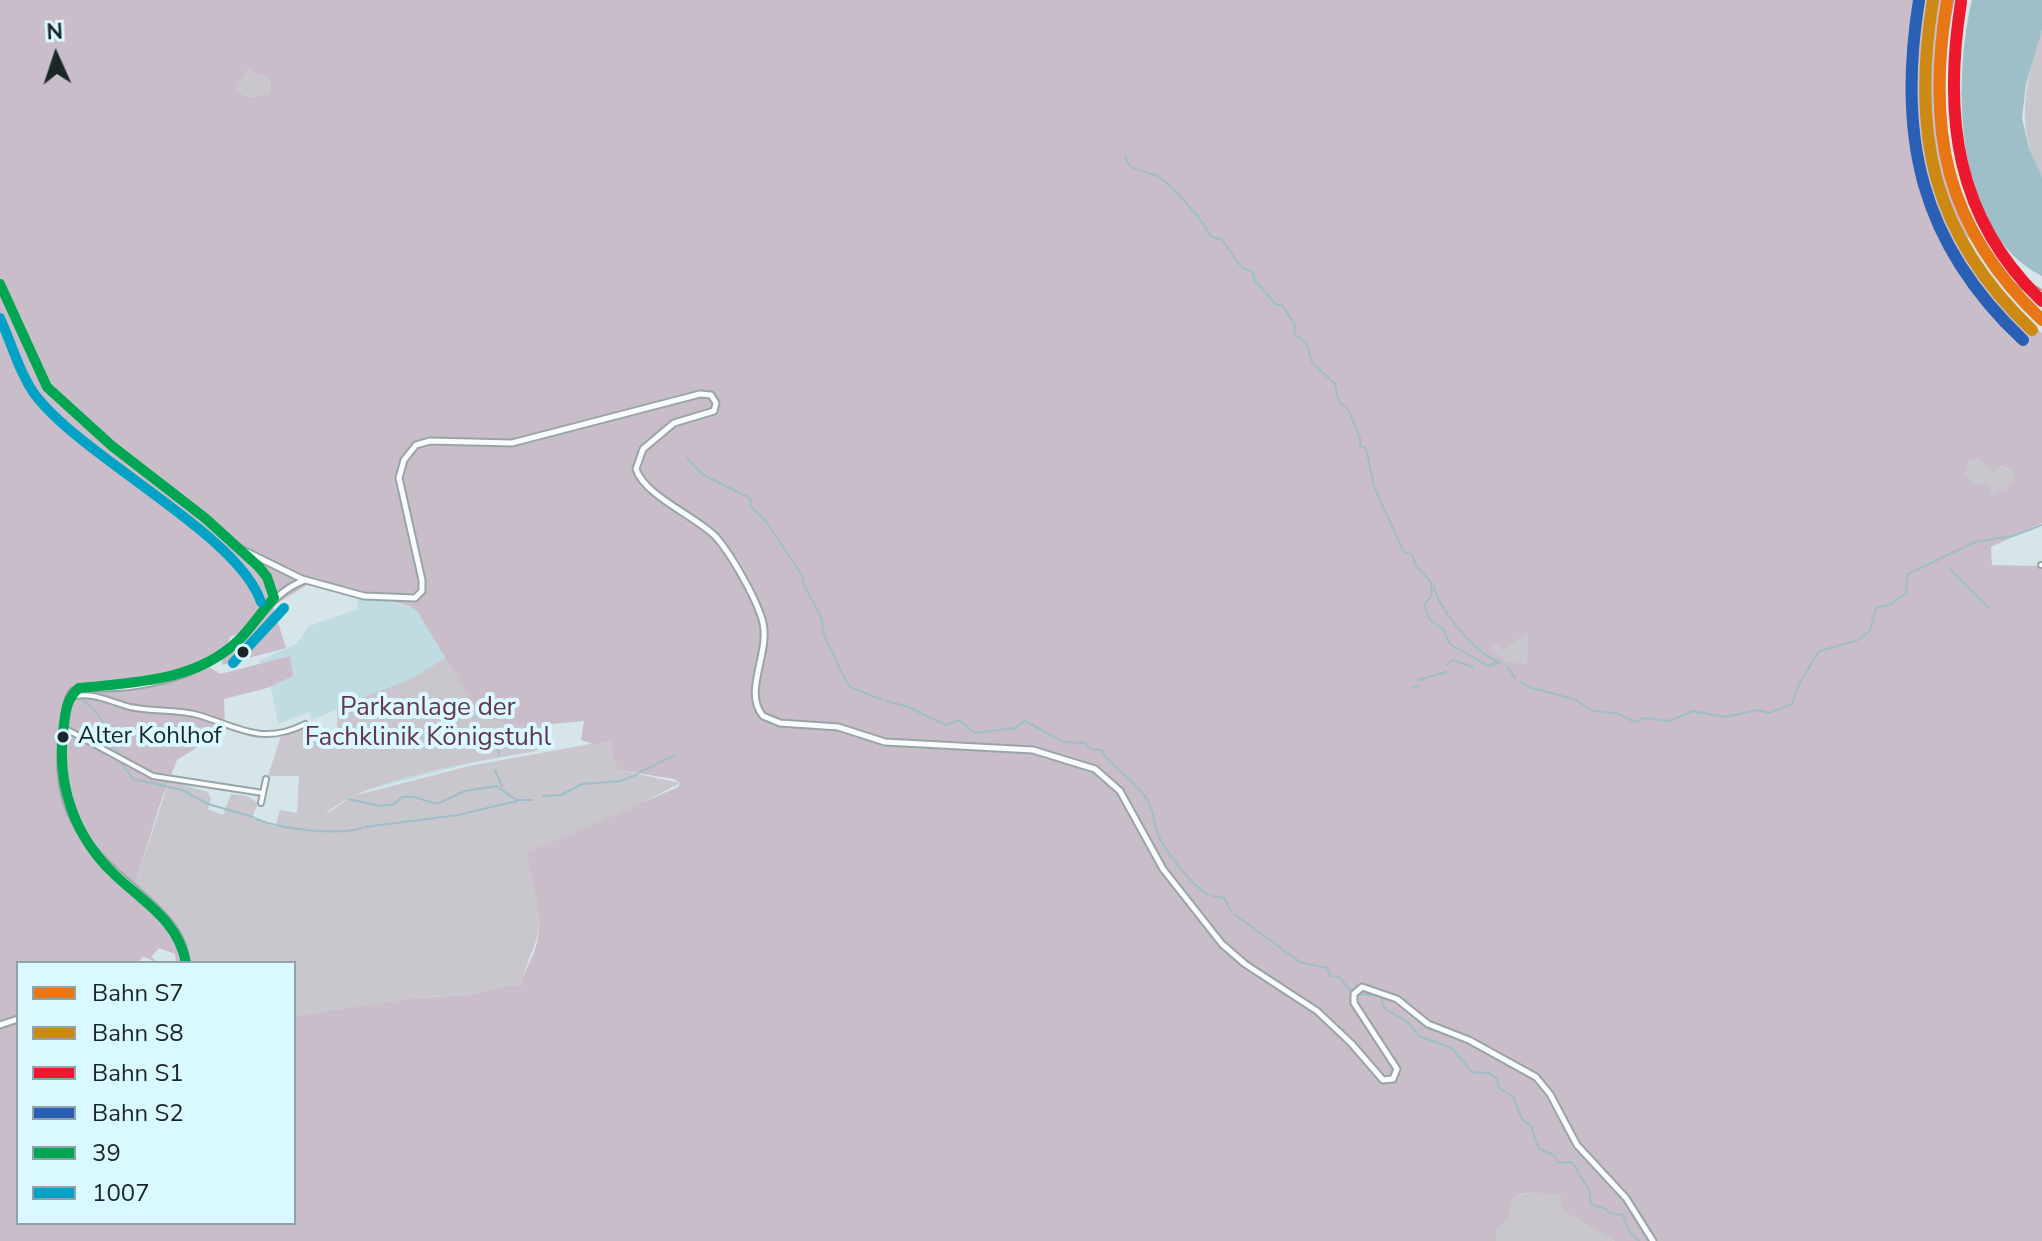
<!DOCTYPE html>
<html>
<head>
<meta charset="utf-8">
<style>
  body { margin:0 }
  #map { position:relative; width:2042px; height:1241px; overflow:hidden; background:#d5e5e9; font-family:"Nunito Sans",sans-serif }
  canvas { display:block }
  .legend { position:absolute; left:16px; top:961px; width:280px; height:264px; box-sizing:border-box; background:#daf8ff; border:2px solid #8ea4a9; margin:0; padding:10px 14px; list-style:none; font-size:24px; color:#1b2629 }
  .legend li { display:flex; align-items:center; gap:16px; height:40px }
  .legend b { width:40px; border:2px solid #8ea4a9 }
  .north { position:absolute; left:16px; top:16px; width:80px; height:80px; -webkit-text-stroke:6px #daf8ff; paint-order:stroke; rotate:357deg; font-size:22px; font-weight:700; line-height:32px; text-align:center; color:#1b2629 }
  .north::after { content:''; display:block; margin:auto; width:28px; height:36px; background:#1b2629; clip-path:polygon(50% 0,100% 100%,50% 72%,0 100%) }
</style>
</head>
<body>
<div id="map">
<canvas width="2042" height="1241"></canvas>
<ul class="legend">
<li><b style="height:10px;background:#e97615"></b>Bahn S7</li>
<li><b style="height:10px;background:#cc8913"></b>Bahn S8</li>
<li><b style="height:10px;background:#ec192e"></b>Bahn S1</li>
<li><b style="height:10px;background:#2960b5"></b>Bahn S2</li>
<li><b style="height:10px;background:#00a651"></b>39</li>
<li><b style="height:10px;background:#01a2c6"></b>1007</li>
</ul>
<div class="north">N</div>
</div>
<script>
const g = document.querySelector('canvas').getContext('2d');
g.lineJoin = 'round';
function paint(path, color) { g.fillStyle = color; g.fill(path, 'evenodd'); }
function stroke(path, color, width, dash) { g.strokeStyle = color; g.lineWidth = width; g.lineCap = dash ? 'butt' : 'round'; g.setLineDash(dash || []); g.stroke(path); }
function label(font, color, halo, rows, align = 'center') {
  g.font = font + ' "Nunito Sans",sans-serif'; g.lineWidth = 8; g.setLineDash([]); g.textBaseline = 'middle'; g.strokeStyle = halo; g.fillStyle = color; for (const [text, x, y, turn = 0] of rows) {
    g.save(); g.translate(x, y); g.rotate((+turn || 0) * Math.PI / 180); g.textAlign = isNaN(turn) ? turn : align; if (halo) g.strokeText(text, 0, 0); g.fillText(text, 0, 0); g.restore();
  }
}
paint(new Path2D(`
  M1945 0H1952L1944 42V87L1951 162 1959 195 1990 260 2021 297 2042 314V322L1993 275 1969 238 1954 204 1944 154 1938 84 1939 36Z
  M357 596 407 605 417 611 447 657 506 721 550 725 536 751 467 764 352 794 331 810 315 741 338 739 337 709 312 720 309 712 278 724 270 682 259 661 296 644 309 626 358 609Z`), '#c0dbe2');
paint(new Path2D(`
  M2042 30V177C2014 127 2025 82 2042 30Z
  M246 70 270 79 269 96 252 97 234 92Z
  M1979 459 2014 471 2013 485 1990 496 1962 472 1968 462Z
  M1528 630 1527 664 1506 661 1491 647 1496 642 1504 650Z
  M447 657 483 719 550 725 536 751C485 759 357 780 325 815L353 796 469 766 612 740 613 759 619 770 680 783 613 818 538 908C543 942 526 956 521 987L510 985 469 995 423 997 294 1016V963H186L135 884 169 781 208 792 211 799 208 809 223 815 231 794 247 796 258 803 253 816 275 827 280 810 297 813 299 776H268L281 736 312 726 315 741 338 739 337 708 411 679Z
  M1539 1190 1561 1194 1565 1213 1615 1241H1496L1497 1228 1508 1221 1511 1201 1517 1196Z`), '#c9c6cd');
paint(new Path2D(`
  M0 0H1945C1928 71 1938 173 1969 238L1962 241 1994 292 2042 333V523L1991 547 1992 565 2042 566V1241H1615L1565 1213 1560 1194C1542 1196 1527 1186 1511 1201L1508 1221 1497 1228 1496 1241H0ZM247 70 270 79 269 95 251 97 235 92ZM1979 459 1994 473 2001 466 2014 471 2012 485 1991 495 1990 485 1976 484 1963 473 1968 462ZM310 583 407 605 417 611 483 719 530 726 584 721 581 740 596 745 611 740 613 759 619 770 674 779 680 783 678 787 527 853C532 882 545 916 536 946 532 961 523 971 521 987L510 985 469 995 414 998 294 1016V1223H18V963H137L143 957 160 963 151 957 159 948 175 954 176 963H186L175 931 135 884 161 801 177 760 225 730 224 699 267 688 293 676 290 656 220 674 200 661 227 645 230 637 241 633 244 636 242 648 222 656V665L286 648 273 606ZM1528 631 1527 664 1506 661 1491 647 1496 643 1504 650Z`), '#c8bdc8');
paint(new Path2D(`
  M1972 0H2042V30L2026 84 2022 118 2029 148 2042 177V276C1954 232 1952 83 1972 0Z`), '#9ebfc7');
stroke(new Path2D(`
  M1125 155 1129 166C1138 171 1149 172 1157 176 1169 182 1205 222 1210 236L1222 240 1242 268 1253 272 1254 279 1264 291
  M1266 293 1276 305H1282L1295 325 1294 334 1306 342 1312 362 1335 384 1339 402 1349 411 1360 438V446L1366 448 1374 487 1404 552 1412 554 1415 564 1431 582 1432 595 1424 605 1430 620 1442 628 1450 644 1488 666 1500 662
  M687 458 702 474 750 498 751 507 765 520 803 577 804 585 821 617 824 635 842 673
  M1950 569 1989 608
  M1434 587C1440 611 1475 653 1499 662
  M1447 665 1452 660 1473 667
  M1508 667 1515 678
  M843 675 850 687 883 700
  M1418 680 1446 672
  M1521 682 1531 688 1574 699 1592 711 1616 713 1635 722 1644 718 1669 721 1693 711 1725 717 1757 710 1769 713 1792 704 1799 684 1819 651 1856 641 1870 631 1876 608 1891 604 1906 593 1908 574 1975 542 2013 536 2042 525
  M1413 687 1419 686
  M81 698 98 714 120 756
  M886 701 906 706 946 725 959 720 975 733 1015 728 1025 721 1063 742 1085 743 1090 749 1101 750C1109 764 1131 778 1143 794 1152 804 1153 816 1156 828 1160 846 1193 886 1208 895
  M498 749 499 755
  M121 763 133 779 182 790 208 804 253 817
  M495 770 502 786
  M640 772 675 755
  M543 796 561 795 582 784 621 781 638 774
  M348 799 380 806 394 804 402 797H414L437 804 465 791 497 786 516 800H532
  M256 819C281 829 336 836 362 828
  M365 827 458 815 517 801
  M1213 896 1224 898 1231 911
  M1234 914 1300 962 1327 968 1330 976 1339 977 1352 992
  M1358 994 1380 996 1385 1009C1400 1018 1409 1019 1418 1036L1452 1048 1472 1072 1489 1073 1497 1079 1499 1088 1513 1097 1522 1119 1531 1126 1539 1149 1554 1155 1558 1163 1572 1162 1589 1190 1591 1204 1606 1209 1609 1213 1623 1215 1628 1230 1639 1241`), '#9ebfc7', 2);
const minor = new Path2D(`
  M2041 565H2042
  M70 697C92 691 108 701 130 707 152 712 176 709 198 715 239 727 262 746 305 724
  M64 728 153 776 263 793
  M261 803 266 779`);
const tertiary = new Path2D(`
  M0 284 47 387 112 446 205 518 258 566 267 577 274 598
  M237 547 302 579 364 596 415 598 422 591V580L399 478 404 460 416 445 430 441 512 443 700 394 711 395 716 403 714 411 674 423 643 449 636 469C644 495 695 516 715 536 730 552 754 595 761 616 774 650 741 690 763 716L780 723 838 727 885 742 1033 750 1095 769 1120 791 1163 869 1222 944 1245 964 1317 1011 1351 1043 1383 1080 1393 1079 1397 1069 1354 1003V994L1362 987 1397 999 1428 1024 1469 1040 1536 1077 1550 1094 1577 1145 1626 1198 1653 1241
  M186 963C182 886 40 871 63 732 65 722 65 699 73 691 81 685 94 688 103 688 133 688 171 681 198 668 212 660 227 652 238 640 261 618 273 592 305 580
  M0 1025 18 1019`);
const primary = new Path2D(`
  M1958 0C1938 90 1945 250 2042 295`);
stroke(minor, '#98a5a8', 8);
stroke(tertiary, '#98a5a8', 9);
stroke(primary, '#a2a0a8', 11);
stroke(minor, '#f9fbfc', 4);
stroke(tertiary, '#f9fbfc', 5);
stroke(primary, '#e7e4e8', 7);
stroke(new Path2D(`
  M0 284 47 387 112 446 205 518 258 566 267 577 274 598
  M186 963C178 920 143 902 114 874 75 837 57 786 63 733 65 717 65 699 79 688 135 682 194 682 238 641 251 628 261 612 274 598`), '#00a651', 10);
stroke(new Path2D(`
  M0 318C11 342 20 375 36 396 86 460 238 534 261 602
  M233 663 284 608`), '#01a2c6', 10);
stroke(new Path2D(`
  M1947 0C1926 130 1944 227 2042 320`), '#e97615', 12);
stroke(new Path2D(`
  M1933 0C1911 134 1932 235 2032 330`), '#cc8913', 12);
stroke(new Path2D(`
  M1961 2C1943 116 1955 218 2042 301`), '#ec192e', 12);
stroke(new Path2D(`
  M1919 0C1897 137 1920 243 2023 340`), '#2960b5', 12);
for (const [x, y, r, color] of [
  [243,652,7,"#1b2629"],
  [63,737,7,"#1b2629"]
]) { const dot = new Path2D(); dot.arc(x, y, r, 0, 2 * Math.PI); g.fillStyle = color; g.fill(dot); stroke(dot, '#daf8ff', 3); }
label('24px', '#1b2629', '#daf8ff', [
  ["Alter Kohlhof",78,737]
], 'left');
label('26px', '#643651', '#daf8ff', [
  ["Parkanlage der",428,709],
  ["Fachklinik Königstuhl",428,739]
]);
</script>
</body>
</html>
